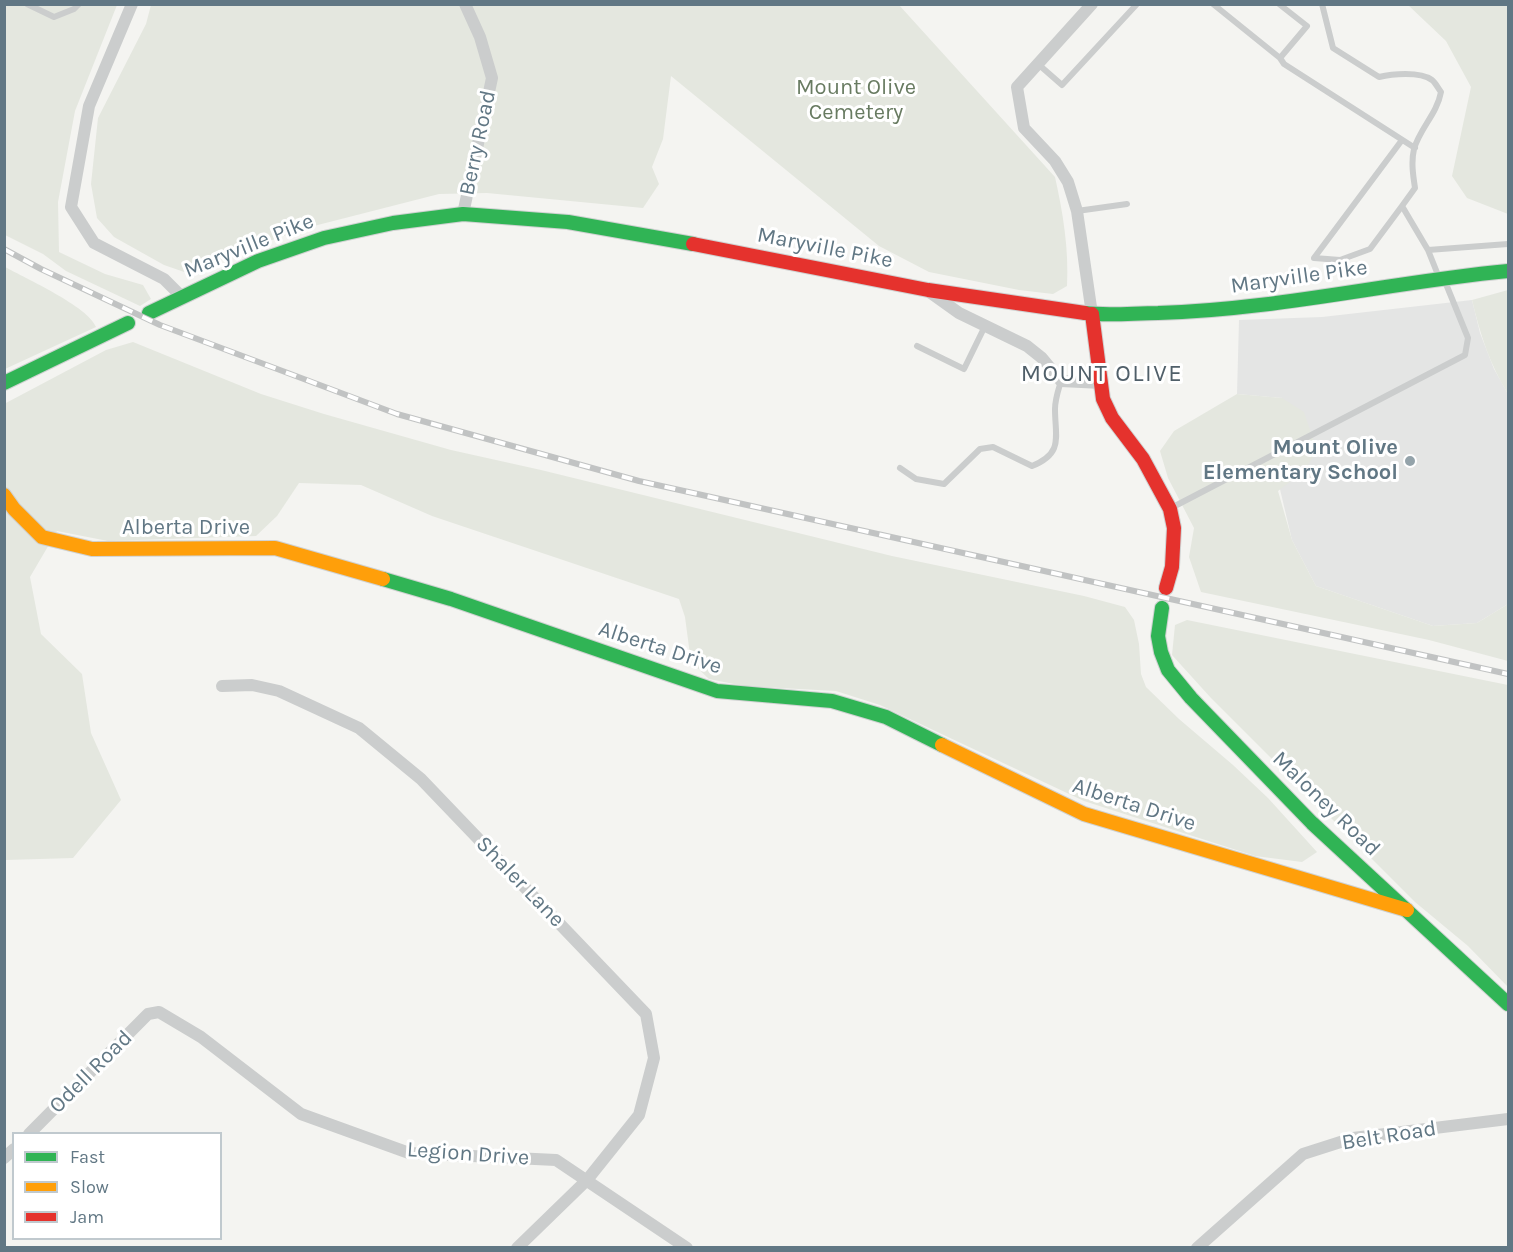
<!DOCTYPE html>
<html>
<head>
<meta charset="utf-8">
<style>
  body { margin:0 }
  #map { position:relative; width:1513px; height:1252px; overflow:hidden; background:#f4f4f1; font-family:Karla,sans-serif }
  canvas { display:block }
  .frame { position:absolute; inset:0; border:6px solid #617784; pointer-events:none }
  .legend { position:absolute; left:12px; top:1132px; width:210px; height:108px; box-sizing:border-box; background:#fff; border:2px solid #c0c9ce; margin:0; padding:8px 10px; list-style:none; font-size:18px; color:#617784 }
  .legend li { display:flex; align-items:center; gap:12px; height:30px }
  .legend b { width:30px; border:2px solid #c0c9ce }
</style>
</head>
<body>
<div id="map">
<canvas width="1513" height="1252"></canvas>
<div class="frame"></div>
<ul class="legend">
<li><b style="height:8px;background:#30b455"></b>Fast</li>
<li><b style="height:8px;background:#ff9f0a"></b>Slow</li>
<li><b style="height:8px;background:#e5322d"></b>Jam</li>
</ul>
</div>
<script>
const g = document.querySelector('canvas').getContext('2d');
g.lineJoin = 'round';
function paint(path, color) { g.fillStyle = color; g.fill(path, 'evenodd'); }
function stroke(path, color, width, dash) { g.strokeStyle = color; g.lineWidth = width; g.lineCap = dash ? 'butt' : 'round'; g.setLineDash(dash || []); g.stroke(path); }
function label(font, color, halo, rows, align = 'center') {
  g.font = font + ' Karla,sans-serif'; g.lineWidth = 6; g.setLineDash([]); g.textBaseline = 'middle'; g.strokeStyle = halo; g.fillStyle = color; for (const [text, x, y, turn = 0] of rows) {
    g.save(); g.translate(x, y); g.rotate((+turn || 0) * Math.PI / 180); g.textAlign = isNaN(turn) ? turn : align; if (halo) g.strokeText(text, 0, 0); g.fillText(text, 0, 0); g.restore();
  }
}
paint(new Path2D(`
  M1472 300 1480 333 1494 369 1508 394V604L1477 623 1433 626 1316 586 1292 540 1279 485 1282 398 1237 394 1239 320 1322 317Z`), '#e4e5e4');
paint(new Path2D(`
  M4 5H117L75 111 58 202 59 252 105 274 143 285 151 299 140 306 66 271 43 254 5 235Z
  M151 5H899L1055 177C1063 213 1069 249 1067 286L1053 294 1019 290 929 272 879 246 671 76 663 139 652 167 659 184 643 208 487 193 439 194 306 228 230 255 193 275 164 265 114 237 97 218 91 184 98 118 146 24Z
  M1408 5H1508V214L1467 198 1452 176 1471 87 1446 41Z
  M5 267C25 278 89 307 96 327L5 369Z
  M1508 290V394C1490 365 1480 334 1472 300Z
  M133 342 261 394 324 414 451 450 541 470 892 556 1084 596 1125 607 1134 620 1139 644 1141 674 1146 687 1179 719 1233 765 1268 798 1317 852 1302 862 1255 856 1084 801 880 705 836 691 744 686 709 679 691 662 685 617 679 599 432 516 361 485 299 483 277 516 256 536 108 541 57 531 30 577 41 634 82 674 91 733 121 800 73 858 6 860H4V404L106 350Z
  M1237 394 1282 398 1304 412 1317 451 1304 471 1278 491 1292 540 1316 586 1433 626 1477 623 1508 604V661L1429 640 1201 592 1189 557 1194 528 1168 478 1160 451 1174 431Z
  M1187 620 1508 685V987L1468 946 1415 902 1211 698 1172 655 1175 625Z`), '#e4e7df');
const fast = new Path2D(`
  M149 313 258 261 324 238 393 223 463 214 568 222 693 244
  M1085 313C1108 316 1134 313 1158 313 1275 310 1391 282 1508 271
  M4 383 128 323
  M383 579 451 599 717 691 832 701 886 717 942 745
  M1162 608 1158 636 1161 652 1168 670 1191 698 1312 823 1508 1004`);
const slow = new Path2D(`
  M4 495 14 509 42 537 92 549 275 548 383 579
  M942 745 1084 814 1407 910`);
const jam = new Path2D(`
  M693 244 928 290 1085 313
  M1092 314 1103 399 1112 418 1143 459 1170 509 1174 528 1172 567 1166 588`);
stroke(fast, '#cfd1d1', 16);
stroke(slow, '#cfd1d1', 16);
stroke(jam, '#cfd1d1', 16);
stroke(new Path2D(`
  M27 4 54 17 74 9 79 4
  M1213 4 1280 58 1307 26 1279 4
  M1322 4 1333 48 1379 77C1391 74 1420 71 1432 80 1435 82 1438 88 1441 92 1437 114 1420 128 1414 149 1411 162 1413 175 1415 188L1402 206 1428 250
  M1280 58 1284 64 1415 148
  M1038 64 1062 85 1137 4
  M1402 206 1370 249 1340 260 1314 258 1402 140
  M1077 211 1127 204
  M1438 275 1428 250 1508 244
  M917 346 964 369 985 326
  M900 468 916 479 944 484 980 449 993 447 1032 466C1064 453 1055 437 1055 409 1055 399 1058 391 1061 381
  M1173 507 1465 355 1468 338 1444 279`), '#cbcdcd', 6);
stroke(new Path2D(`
  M132 4 89 106 71 207 94 243 164 279 181 296
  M463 214 492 78 480 37 465 4
  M931 293 959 313 1027 346 1042 358 1061 381 1102 383
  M1092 314 1077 211 1068 182 1055 161 1024 128 1017 87 1092 4
  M222 686 252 685 279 691 359 728 421 779 646 1014 654 1058 639 1115 587 1180 517 1248
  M29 1134 144 1018 148 1014 159 1012 201 1037 301 1114 409 1153 556 1160 687 1248
  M4 1158 14 1149
  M1197 1248 1303 1154 1353 1138 1508 1119`), '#cbcdcd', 12);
stroke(fast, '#30b455', 14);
stroke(slow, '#ff9f0a', 14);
stroke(jam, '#e5322d', 14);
const rail = new Path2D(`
  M4 249 41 269 160 325 397 414 639 481 1508 674`);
stroke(rail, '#c1c3c3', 6);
stroke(rail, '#fff', 4, [11]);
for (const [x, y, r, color] of [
  [1410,461,6,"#94a3aa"]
]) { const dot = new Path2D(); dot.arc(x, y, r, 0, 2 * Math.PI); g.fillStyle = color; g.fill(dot); stroke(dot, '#fff', 2); }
label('22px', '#687b61', '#fff', [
  ["Mount Olive",856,88],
  ["Cemetery",856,113]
]);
label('22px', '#617784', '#fff', [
  ["Berry Road",478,143,-78],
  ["Maryville Pike",249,246,-22],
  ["Maryville Pike",825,248,11],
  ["Maryville Pike",1299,277,-8],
  ["Alberta Drive",186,528],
  ["Alberta Drive",660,648,18],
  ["Maloney Road",1326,804,44],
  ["Alberta Drive",1134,805,18],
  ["Shaler Lane",520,882,46],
  ["Odell Road",91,1072,-45],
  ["Belt Road",1389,1136,-9],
  ["Legion Drive",468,1154,4]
]);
label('bold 22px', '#617784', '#fff', [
  ["Mount Olive",1398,448],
  ["Elementary School",1398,473]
], 'right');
g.letterSpacing = '1.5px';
label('24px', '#505f69', '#fff', [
  ["MOUNT OLIVE",1102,374]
]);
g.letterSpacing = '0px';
</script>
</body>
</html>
